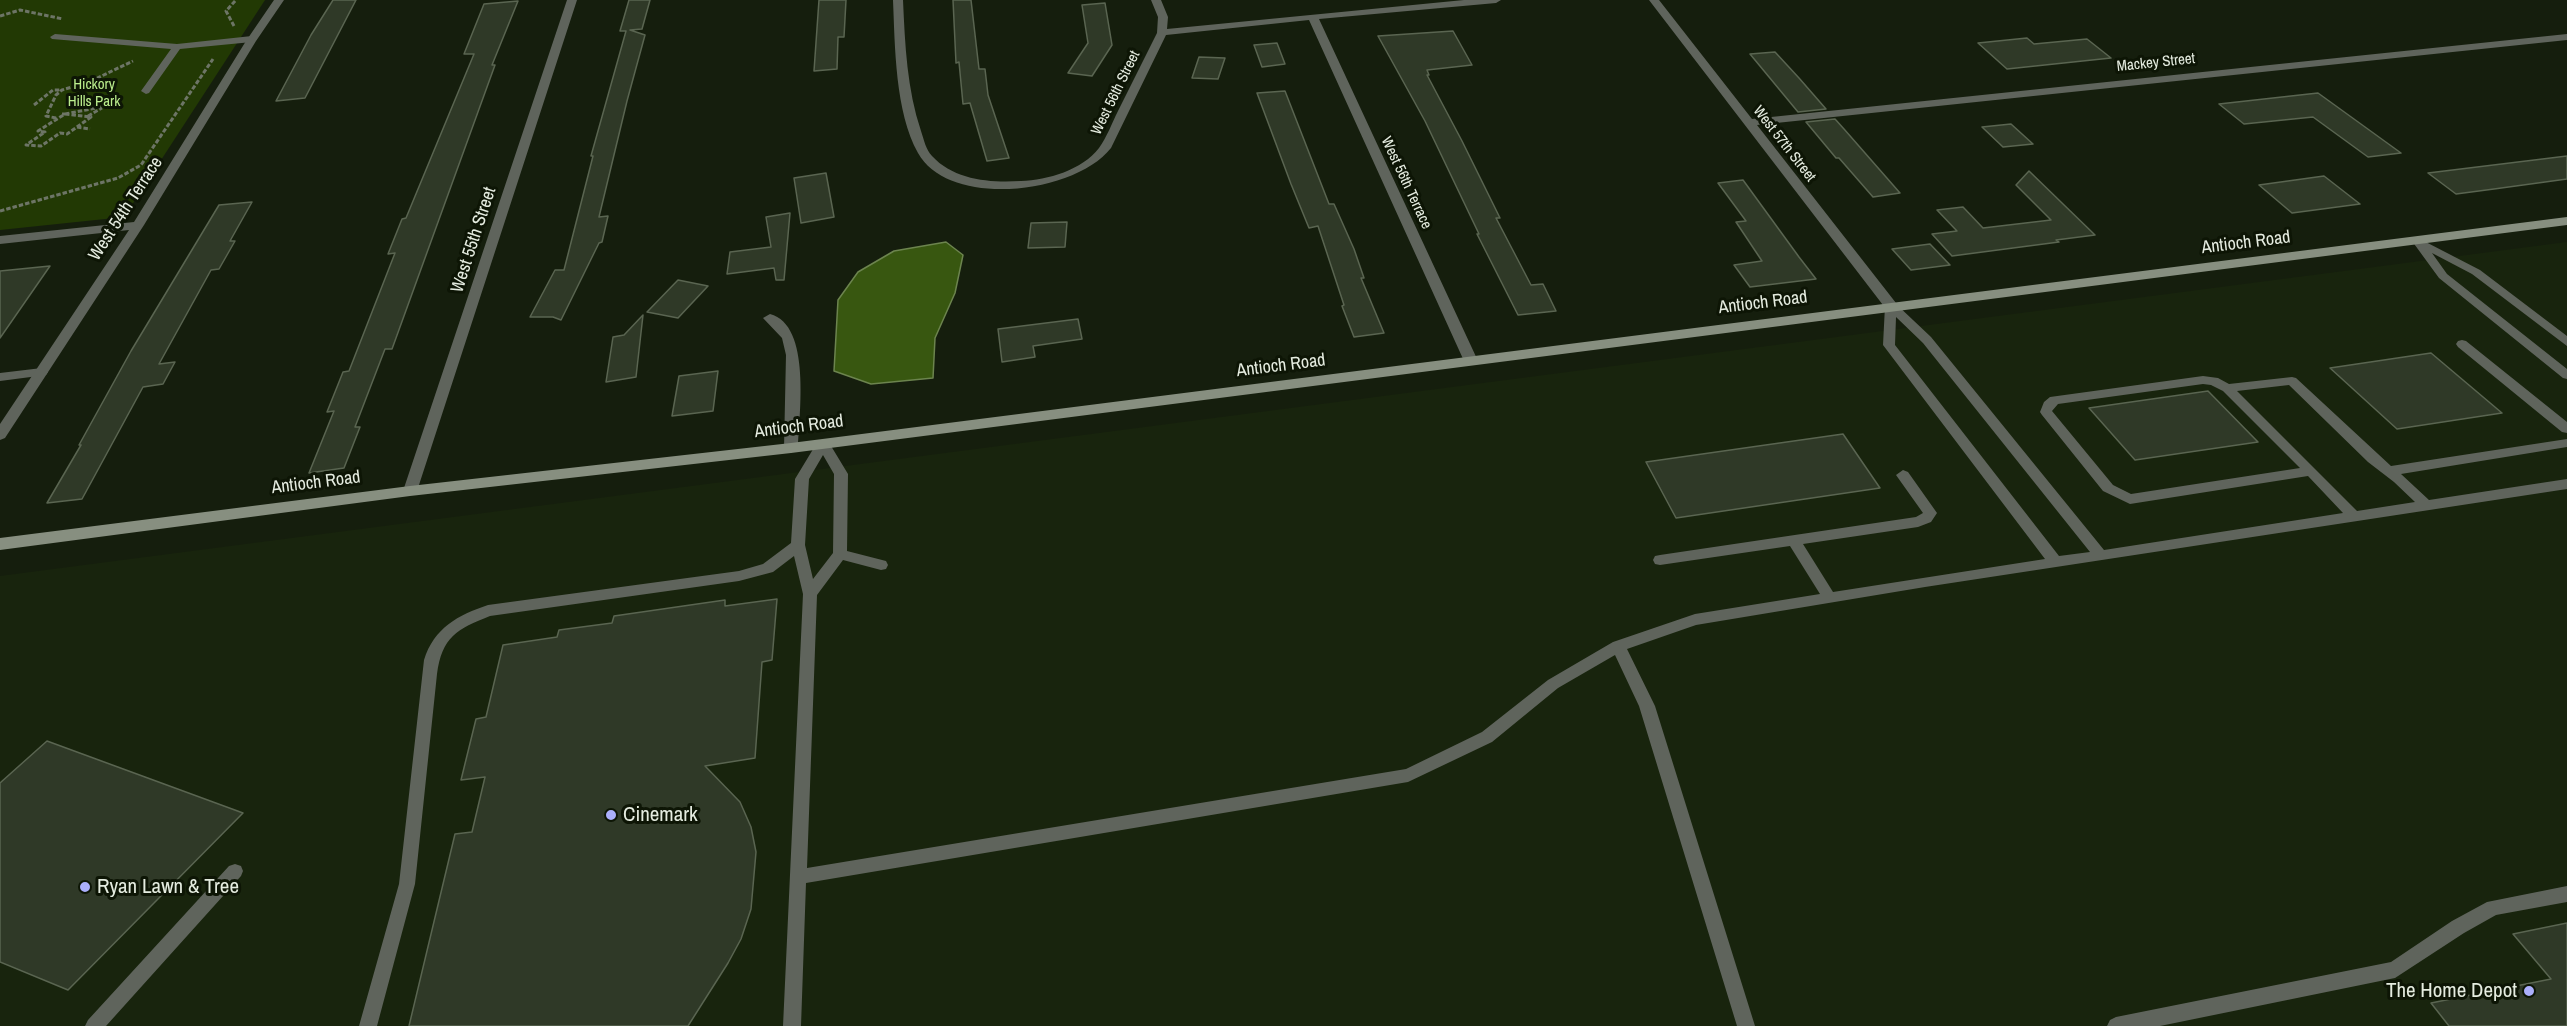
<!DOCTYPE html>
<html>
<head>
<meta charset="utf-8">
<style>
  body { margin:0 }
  canvas { display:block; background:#151e0d }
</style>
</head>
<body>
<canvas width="2567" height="1026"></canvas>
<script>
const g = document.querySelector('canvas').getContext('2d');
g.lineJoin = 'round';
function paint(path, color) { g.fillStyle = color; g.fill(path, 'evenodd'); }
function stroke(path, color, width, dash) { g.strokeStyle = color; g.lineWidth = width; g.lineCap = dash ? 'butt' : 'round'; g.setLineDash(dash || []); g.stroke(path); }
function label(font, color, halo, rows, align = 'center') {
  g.font = font + ' "Archivo Narrow",sans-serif'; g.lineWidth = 6; g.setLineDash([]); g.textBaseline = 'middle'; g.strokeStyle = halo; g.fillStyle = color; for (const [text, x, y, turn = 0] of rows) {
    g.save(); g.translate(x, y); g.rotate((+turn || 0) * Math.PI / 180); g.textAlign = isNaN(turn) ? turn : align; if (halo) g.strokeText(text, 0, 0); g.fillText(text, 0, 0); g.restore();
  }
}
paint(new Path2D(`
  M2567 242V1026H0V576Z`), '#18240d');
paint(new Path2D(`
  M0 0H265L124 217 0 230Z`), '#223904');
const water = new Path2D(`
  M946 242 963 255 955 293 935 338 933 378 871 384 834 371 838 300 858 272 894 251Z`);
paint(water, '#385710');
stroke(water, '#6c844e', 1.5);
const building = new Path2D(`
  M333 0H356L305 98 276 101 311 35Z
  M629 0H650L642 29 630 30 645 35 627 101 599 217 608 216 602 242 599 243 561 320 553 317H530L555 270H564L593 156H591L626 31H620Z
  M819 0H846L844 37H838L837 69 814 71Z
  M953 0H971L979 69H985L988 95 1009 158 987 161 970 103 963 104 959 62 956 63Z
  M518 1 492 65H495L392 349H385L355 427H360L344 468 309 473 334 411 327 412 343 372 349 371 395 253 388 254 402 219 406 218 474 54H464L484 4Z
  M1105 3 1112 45 1092 76 1068 73 1088 43 1082 5Z
  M1453 31 1472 65 1427 70 1429 75H1427L1462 141 1500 218H1496L1531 285 1543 284 1556 311 1518 315 1477 234H1479L1425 121 1378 36Z
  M2027 38 2034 44 2087 39 2111 58 2007 69 1978 43Z
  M1277 43 1285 64 1262 67 1254 45Z
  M1775 52 1799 78 1826 109 1798 112 1750 54Z
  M1199 57 1225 58 1218 79 1192 78Z
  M1285 91 1329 204H1334L1354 249 1364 278H1361L1384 333 1354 337 1342 306 1344 305 1318 226 1309 228 1291 184 1257 93Z
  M2318 93 2401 153 2368 157 2313 117 2244 124 2219 104Z
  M1835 119 1844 129 1900 193 1873 197 1839 158H1836L1806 122Z
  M2011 124 2033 144 2003 147 1982 127Z
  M2567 156V179L2494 189 2456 194 2428 173Z
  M2029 171 2095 235 2056 240 2059 242 1952 256 1932 234 1957 231 1937 210 1963 207 1983 228 2051 220 2016 185Z
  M826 173 834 217 801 223 794 178Z
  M2324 176 2360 204 2292 213 2259 185Z
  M1743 180 1799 257 1816 279 1750 287 1734 265 1762 261 1736 222 1746 221 1718 183Z
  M252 202 230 241H235L219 269 211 270 159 364 175 362 163 384 143 387 82 499 47 503 81 445H79L131 351 219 205Z
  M790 213 784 280H776L774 268 727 274 730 252 771 247 766 217Z
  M1067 222 1065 247 1028 248 1031 223Z
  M1930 244 1950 265 1911 270 1892 249Z
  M50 266 0 338V271Z
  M678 280 708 286 678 318 647 312Z
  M643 315 636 377 606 382 613 337 624 335Z
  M1078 319 1082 339 1033 346 1035 357 1002 362 998 329Z
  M2431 353 2502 413 2397 429 2330 368Z
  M718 371 713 411 672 416 679 376Z
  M2208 391 2258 442 2135 460 2089 408Z
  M1843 434 1880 488 1676 518 1646 462Z
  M777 599 772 660 762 662 755 758 705 766 740 802 751 827 756 852 751 909 741 939 728 963 688 1026H409L455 834 472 832 485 777 461 780 476 719 486 717 503 645 557 637 559 630 612 623 614 616 725 600V606Z
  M47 741 243 813 68 990 0 962V783Z
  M2567 923V1026H2449L2431 1003 2551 979 2513 934Z`);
paint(building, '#2f3927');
stroke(building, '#5a6551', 1.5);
stroke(new Path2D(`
  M0 16 20 10 63 19
  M234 26 226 11 236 0
  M34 105 53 90H61
  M62 114H65
  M65 114 91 117 67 134 60 133 41 146 26 145 45 132 38 131Z
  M65 114 101 107
  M88 116 102 108
  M56 118 46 116 56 95 62 90 89 82 133 61
  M77 127 90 129
  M0 211 118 178 141 165 213 59`), '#6d7566', 3, [4.5, 2]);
paint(new Path2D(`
  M55 34 177 44 252 36 257 39 252 42 180 49 149 93 146 94 141 91 171 49 52 39 50 37Z
  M2418 238 2480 270 2567 336V346L2472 274 2432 253 2447 274 2567 369V379L2563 378 2439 278 2412 241Z
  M1891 302 1895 303 1931 337 2104 550 2343 513 2308 476 2130 504 2103 491 2042 415 2040 412 2044 402 2050 397 2203 376 2218 378 2229 384 2292 377 2296 378 2391 466 2567 439V447L2401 474 2429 500 2567 479V489L1925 587 1696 625 1627 649 1655 706 1755 1026H1737L1639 706 1615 655 1558 688 1492 742 1408 782 806 883 801 1026H783L803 594 794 556 773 572 739 581 490 616C457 629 442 637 437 674L415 884 377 1026H359L399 884 424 660C434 628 458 615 488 605L739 571 763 564 791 543 795 479 818 441H828L848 474 847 551 886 561 888 565 886 569 881 570 843 560 817 595 807 868 1406 769 1482 732 1548 680 1613 642 1695 614 1820 594 1790 546 1660 565 1655 564 1653 560 1655 556 1660 555 1916 517 1923 513 1896 475 1903 470 1908 472 1937 513 1931 522 1918 527 1803 544 1833 592 2045 559 1883 345 1885 306ZM1896 317 1923 343 2090 552 2059 556 1895 345ZM2203 384 2211 385 2223 391 2300 468 2131 494 2113 485 2052 411 2058 404ZM2289 385 2368 462 2394 482 2415 502 2357 511 2237 391ZM823 455 834 474 833 553 813 579 805 545 809 479Z
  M2462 340 2466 341 2567 422V433L2562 432 2458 347 2456 344 2458 341Z
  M42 368 46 369 48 372 46 375 0 381V373Z
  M235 864 241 866 243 871 241 876 106 1026H85L88 1020 229 866Z
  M2567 886V902L2496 915 2464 933 2395 978 2160 1026H2107L2110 1020 2116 1017 2391 962 2452 921 2487 902Z`), '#5f645c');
paint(new Path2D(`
  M274 0H284L256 41 144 225 5 438 0 440V424L129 230 0 244V236L134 222 246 41Z
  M567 0H577L417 491 415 495H405L403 491Z
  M893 0H903C905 45 907 89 921 131 924 140 926 150 932 156 954 180 990 183 1021 181 1048 180 1082 170 1099 148 1107 137 1112 123 1118 111 1131 85 1144 59 1157 33L1158 17 1151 0H1161L1168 17 1167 29 1464 0H1501L1496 3 1319 19 1478 361 1471 365 1464 361 1309 20 1166 35 1111 148C1075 194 949 209 918 153 895 112 895 46 893 0Z
  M1649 0H1659L1752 119 2567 34V40L1757 125 1896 303 1897 306 1891 310 1886 309Z
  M770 314C812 325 799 415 798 448L791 453 784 448 786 355 782 338 763 318Z`), '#5f645c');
paint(new Path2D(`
  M2567 217V225L791 453 410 496 0 550V538L410 486 791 443Z`), '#878f80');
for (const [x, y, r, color] of [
  [611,815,6,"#abaffb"],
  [85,887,6,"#abaffb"],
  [2529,991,6,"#abaffb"]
]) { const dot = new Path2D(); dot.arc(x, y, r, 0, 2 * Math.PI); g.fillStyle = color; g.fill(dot); stroke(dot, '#0d1505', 2); }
label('15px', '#e5ece0', '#0d1505', [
  ["Mackey Street",2156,63,-6],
  ["West 56th Street",1116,93,-64],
  ["West 57th Street",1784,144,52],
  ["West 56th Terrace",1406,183,65]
]);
label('15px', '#bbed8d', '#0d1505', [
  ["Hickory",94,85],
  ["Hills Park",94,102]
]);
label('18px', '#e5ece0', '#0d1505', [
  ["West 54th Terrace",126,209,-57],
  ["West 55th Street",474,240,-72],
  ["Antioch Road",2246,243,-7],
  ["Antioch Road",1763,303,-7],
  ["Antioch Road",1281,366,-7],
  ["Antioch Road",799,427,-7],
  ["Antioch Road",316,483,-7]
]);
label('21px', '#e5ece0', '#0d1505', [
  ["Cinemark",623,815],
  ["Ryan Lawn & Tree",97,887],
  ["The Home Depot",2517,991,"right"]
], 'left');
</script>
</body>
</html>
